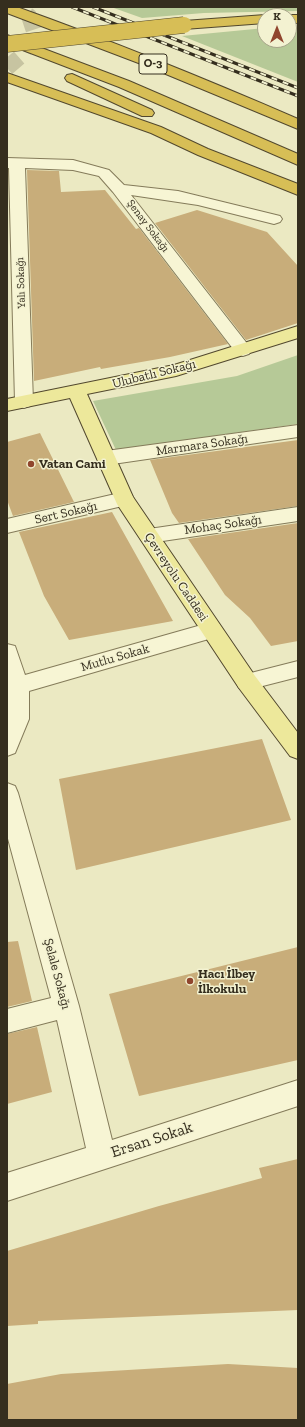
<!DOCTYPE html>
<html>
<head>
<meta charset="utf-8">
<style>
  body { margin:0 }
  #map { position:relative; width:305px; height:1427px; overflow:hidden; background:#ebe9c2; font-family:"Zilla Slab",serif }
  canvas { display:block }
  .frame { position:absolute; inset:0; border:8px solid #352e1e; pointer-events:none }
  .north { position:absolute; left:257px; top:8px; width:40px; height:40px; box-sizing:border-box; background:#f3f2d1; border:1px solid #a7a489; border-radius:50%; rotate:0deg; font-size:11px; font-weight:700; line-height:16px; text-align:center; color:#352e1e }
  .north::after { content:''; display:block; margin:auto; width:14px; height:18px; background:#90452d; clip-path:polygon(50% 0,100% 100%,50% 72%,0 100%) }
</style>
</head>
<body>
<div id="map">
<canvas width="305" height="1427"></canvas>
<div class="frame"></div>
<div class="north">K</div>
</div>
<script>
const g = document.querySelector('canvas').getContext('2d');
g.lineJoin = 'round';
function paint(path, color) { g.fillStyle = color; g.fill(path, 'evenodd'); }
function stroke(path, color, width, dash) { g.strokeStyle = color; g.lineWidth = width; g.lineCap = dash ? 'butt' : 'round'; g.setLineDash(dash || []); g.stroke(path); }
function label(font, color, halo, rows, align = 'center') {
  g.font = font + ' "Zilla Slab",serif'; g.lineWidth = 3; g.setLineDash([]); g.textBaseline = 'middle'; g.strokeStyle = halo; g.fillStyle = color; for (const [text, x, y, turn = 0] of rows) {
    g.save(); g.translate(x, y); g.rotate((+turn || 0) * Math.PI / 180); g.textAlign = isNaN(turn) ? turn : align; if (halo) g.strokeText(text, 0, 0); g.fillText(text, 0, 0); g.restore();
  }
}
paint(new Path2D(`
  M111 7H298V11L204 13 142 18Z
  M265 28V40H289V28H298V82L182 36Z
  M298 355V424L116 450 93 401 237 376Z`), '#b6c997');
paint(new Path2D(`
  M27 170 59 171 61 192 105 190 136 229 139 228 228 344 170 357 101 369 100 367 34 381Z
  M197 210 267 232 298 266V323L246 340 155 223Z
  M40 433 74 502 13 516 7 500V442Z
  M298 440V506L179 523 172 513 150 460Z
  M112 512 173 621 69 640 44 596 19 532Z
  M298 523V641L271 646 250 618 225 595 188 539Z
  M262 739 291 820 76 870 59 779Z
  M18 941 32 1001 7 1007V942Z
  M298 947V1060L139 1096 109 994Z
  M37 1027 52 1092 7 1104V1034Z
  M298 1159V1310L38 1321V1324L7 1326V1251L159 1206 262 1178 259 1168Z
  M228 1364 298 1368V1420H7V1384L61 1374Z`), '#c8ad7a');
stroke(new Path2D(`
  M7 68 22 55 34 31 29 16 15 7`), '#c7c4a1', 16, [16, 8]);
const minor = new Path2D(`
  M7 158 73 160 109 170 124 185 178 191 280 216 282 219 280 222 274 224 198 205 131 195 249 346 252 350 249 354 243 356 237 354 113 192 99 176 73 170 25 168 33 402 30 406 24 408 18 406 15 402 9 168H7Z
  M298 425V437L106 465 99 463 97 458 99 453 106 451Z
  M124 492 131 494 134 499 131 504 7 533V519Z
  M298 507V521L149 543 142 541 139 536 142 531 149 529Z
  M212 622 219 624 222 630 219 636 29 691V719L15 753 7 756V644L15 646 25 675Z
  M298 661V677L247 690 239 688 236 682 239 676Z
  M7 783 15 786 18 793 79 1006 112 1140 298 1080V1106L7 1201V1173L86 1148 57 1020 7 1033V1009L51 998 7 835Z`);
const major = new Path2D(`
  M298 326V338L176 376 87 394 133 497 255 676 298 733V759L290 756 239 688 117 504 70 398 7 411V399L174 365Z`);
const highway = new Path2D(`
  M7 7H17C112 41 206 79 298 119V129L149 67 7 13Z
  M265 15 269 16H265V23L184 29 179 28 177 25 179 22 184 21Z
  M289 15H298V23H289V16H285Z
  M7 35 129 81 298 154V165L119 87 7 44Z
  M7 73 161 127 208 149 298 184V195L198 155 151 133 7 82Z
  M72 74 152 110 154 113 152 116H142L67 81 65 78 67 75Z`);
stroke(minor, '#847b5a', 2);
stroke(major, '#52482e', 2);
stroke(highway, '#52482e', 2);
paint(minor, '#f7f5d4');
paint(major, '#ede89b');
paint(highway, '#d7be56');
const rail = new Path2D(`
  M72 7 298 96
  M93 7 298 88`);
stroke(rail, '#352e1e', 3);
stroke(rail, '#f3f2d1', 2, [6]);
const highwayBridge = new Path2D(`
  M7 44 184 25`);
stroke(highwayBridge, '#52482e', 17, []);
stroke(highwayBridge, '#d7be56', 16);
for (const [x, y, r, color] of [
  [31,464,4,"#90452d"],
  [190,981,4,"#90452d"]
]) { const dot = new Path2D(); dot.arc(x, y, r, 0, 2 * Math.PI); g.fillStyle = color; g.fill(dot); stroke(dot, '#f3f2d1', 1.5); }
label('11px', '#352e1e', '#f3f2d1', [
  ["Şenay Sokağı",148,226,53],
  ["Yalı Sokağı",21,283,-92]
]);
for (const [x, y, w] of [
  [153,64,28]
]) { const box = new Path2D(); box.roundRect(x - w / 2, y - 10, w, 20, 3); g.fillStyle = '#f3f2d1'; g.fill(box); stroke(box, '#352e1e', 1); }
label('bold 12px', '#352e1e', null, [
  ["O-3",153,64]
]);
label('13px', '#352e1e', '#f3f2d1', [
  ["Ulubatlı Sokağı",154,374,-14],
  ["Marmara Sokağı",202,445,-8],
  ["Sert Sokağı",66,513,-13],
  ["Mohaç Sokağı",223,525,-8],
  ["Çevreyolu Caddesi",176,577,56],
  ["Mutlu Sokak",115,658,-16],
  ["Şelale Sokağı",57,974,75]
]);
label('bold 13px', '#352e1e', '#f3f2d1', [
  ["Vatan Cami",39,464],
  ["Hacı İlbey",198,974],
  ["İlkokulu",198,989]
], 'left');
label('16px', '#352e1e', '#f3f2d1', [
  ["Ersan Sokak",152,1140,-18]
]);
</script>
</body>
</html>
